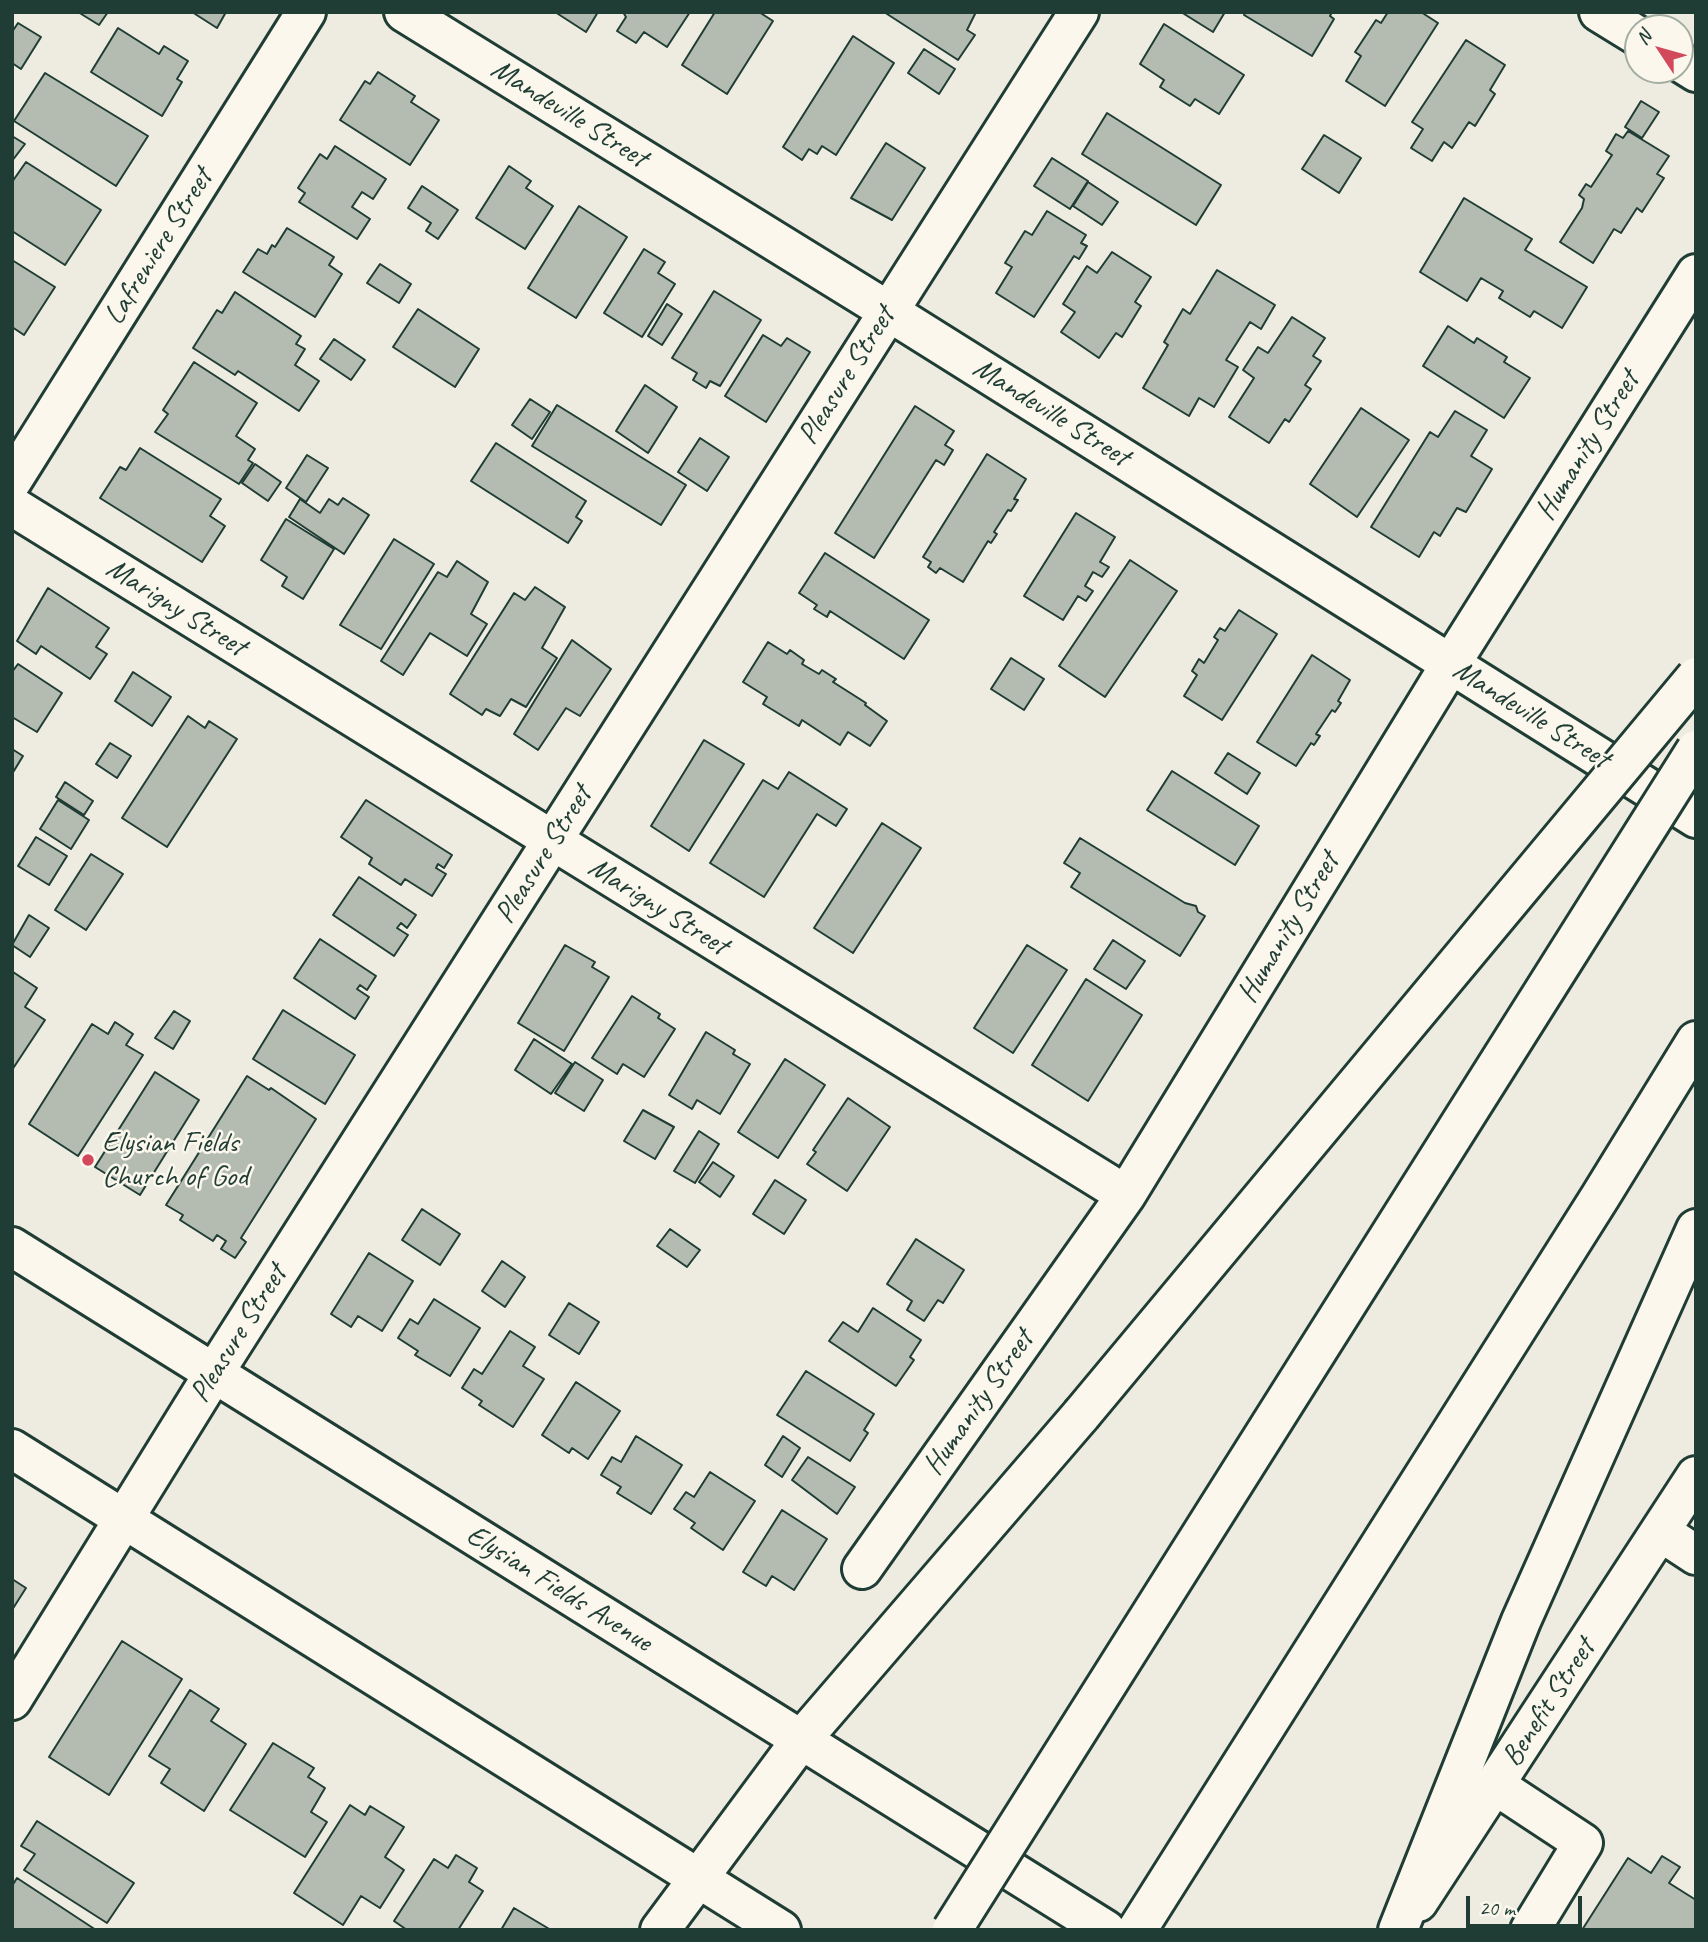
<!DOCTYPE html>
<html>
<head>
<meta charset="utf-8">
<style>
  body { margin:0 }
  #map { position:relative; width:1708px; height:1942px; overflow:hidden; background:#eeece1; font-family:Caveat,sans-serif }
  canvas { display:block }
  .frame { position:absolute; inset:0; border:14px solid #1f3d34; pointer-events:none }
  .north { position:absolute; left:1624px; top:14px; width:70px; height:70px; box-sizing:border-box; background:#fbf7ec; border:2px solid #a3ada2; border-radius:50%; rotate:306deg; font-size:19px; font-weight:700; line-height:28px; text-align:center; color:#1f3d34 }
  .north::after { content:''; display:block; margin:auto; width:24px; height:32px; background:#d1495b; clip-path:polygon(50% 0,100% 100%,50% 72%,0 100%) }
  .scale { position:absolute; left:1466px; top:1896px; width:116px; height:32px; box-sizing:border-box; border:4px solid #1f3d34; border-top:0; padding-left:9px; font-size:21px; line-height:24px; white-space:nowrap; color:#1f3d34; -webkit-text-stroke:5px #fbf7ec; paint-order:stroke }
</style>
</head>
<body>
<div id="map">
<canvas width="1708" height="1942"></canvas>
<div class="frame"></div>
<div class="north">N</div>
<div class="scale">20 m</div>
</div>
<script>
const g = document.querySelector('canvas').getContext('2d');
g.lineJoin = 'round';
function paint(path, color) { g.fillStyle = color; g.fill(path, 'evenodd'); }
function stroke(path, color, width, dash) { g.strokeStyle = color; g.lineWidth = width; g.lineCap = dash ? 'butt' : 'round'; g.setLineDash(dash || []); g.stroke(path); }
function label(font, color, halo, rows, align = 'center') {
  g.font = font + ' Caveat,sans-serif'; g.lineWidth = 5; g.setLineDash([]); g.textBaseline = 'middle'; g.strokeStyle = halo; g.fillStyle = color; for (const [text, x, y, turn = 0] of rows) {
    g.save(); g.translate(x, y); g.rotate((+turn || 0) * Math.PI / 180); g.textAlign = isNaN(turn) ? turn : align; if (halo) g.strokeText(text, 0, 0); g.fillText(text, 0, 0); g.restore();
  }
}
const building = new Path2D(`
  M78 12H108L99 25Z
  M192 12H226L217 28Z
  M555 12H598L586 32Z
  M623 12H690L667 47 644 32 636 43 617 31 626 17Z
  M715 12H759L773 21 727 94 682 65Z
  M884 12H976L967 30 975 35 958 60Z
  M1181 12H1225L1213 32Z
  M1246 12H1332L1330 16 1334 19 1312 56 1244 15Z
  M1388 12H1421L1438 23 1385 106 1346 81 1361 56 1355 52 1376 20 1381 23Z
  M18 23 41 37 21 69 12 63V32Z
  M1164 24 1244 75 1219 114 1195 99 1190 106 1160 87 1164 80 1140 64Z
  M118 28 159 54 164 46 188 61 177 79 182 82 162 116 91 72Z
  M853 36 894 63 836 155 822 146 817 154 809 149 802 160 783 147Z
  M1466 40 1505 65 1490 90 1495 94 1475 126 1469 122 1452 148 1444 142 1432 161 1411 148 1423 129 1412 122Z
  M924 49 955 69 939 94 908 73Z
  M378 72 415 96 411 102 439 120 410 165 340 120 365 81 370 84Z
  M45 73 148 136 116 186 14 121Z
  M1641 101 1659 112 1642 138 1625 127Z
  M1107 113 1221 185 1196 225 1082 154Z
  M1628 131 1669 156 1657 174 1664 178 1642 212 1637 208 1621 233 1614 229 1593 263 1560 242 1582 208 1584 199 1579 195 1586 184 1591 187 1612 155 1606 151 1616 134 1623 138Z
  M1324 135 1361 158 1339 193 1302 169Z
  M12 136 25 144 12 161Z
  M886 143 925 168 892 220 851 198Z
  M335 146 386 179 373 199 362 192 352 207 370 219 357 239 299 202 305 193 298 188 320 154 327 159Z
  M1052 158 1088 181 1070 209 1034 186Z
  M26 162 101 210 65 265 12 231V182Z
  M509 166 531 181 526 188 553 206 525 249 476 218Z
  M1088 182 1118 202 1102 225 1073 206Z
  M422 186 458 210 438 239 426 231 431 223 408 208Z
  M1464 198 1532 239 1525 250 1587 287 1562 328 1534 311 1530 317 1499 298 1503 291 1481 278 1467 301 1420 272Z
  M579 206 627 237 576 318 528 288Z
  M1047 211 1086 235 1081 243 1087 246 1079 259 1074 256 1034 317 996 293 1012 267 1005 263 1025 231 1032 235Z
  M287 228 334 257 329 265 342 274 315 317 243 272 258 249 267 254 272 245 275 247Z
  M644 249 665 262 658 273 675 284 642 337 604 313Z
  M1112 252 1151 277 1135 302 1141 306 1122 337 1116 333 1099 358 1061 332 1075 312 1063 304 1087 266 1097 273Z
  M12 260 55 287 24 335 12 327Z
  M380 264 411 284 399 303 367 283Z
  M1217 270 1275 305 1261 329 1250 322 1226 360 1238 367 1214 407 1199 398 1189 416 1143 388 1168 345 1164 342 1183 309 1190 314Z
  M714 291 761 320 720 386 710 381 706 388 693 380 697 373 672 358Z
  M235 292 301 336 296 344 305 349 295 365 319 381 299 411 238 371 235 375 193 348 217 310 222 313Z
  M667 304 682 314 662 345 648 336Z
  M418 309 479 349 455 387 393 347Z
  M1292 317 1325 338 1313 356 1321 361 1305 385 1311 389 1289 422 1285 419 1269 443 1229 417 1254 378 1243 370 1258 347 1268 353Z
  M1448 326 1474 343 1477 338 1507 357 1504 362 1530 378 1504 418 1423 366Z
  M763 335 781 346 787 338 810 352 766 422 725 396Z
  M334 339 365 360 351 380 320 359Z
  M194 362 257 403 236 436 255 449 248 460 253 463 239 484 155 432 168 414 163 410Z
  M645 385 677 407 648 453 616 431Z
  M530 399 550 412 532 439 512 425Z
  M557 405 686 485 661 525 532 446Z
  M915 406 954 431 945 445 953 450 944 465 936 460 874 558 835 533Z
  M1361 408 1409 440 1357 517 1310 484Z
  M1455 411 1487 430 1471 456 1492 469 1466 512 1457 508 1440 536 1434 532 1419 557 1371 527 1430 432 1438 437Z
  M700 438 729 457 707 491 678 472Z
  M496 443 586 501 576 517 582 521 568 543 471 481Z
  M140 448 221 499 210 516 225 526 202 562 100 498 120 467 126 470Z
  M987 454 1026 479 1014 499 1018 500 1011 511 1008 510 994 532 997 534 991 543 988 541 963 582 940 568 936 573 928 567 931 562 923 557Z
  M307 455 328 468 306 502 286 488Z
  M255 464 281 482 268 501 242 483Z
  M343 498 369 515 344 554 289 517 300 499 320 513 329 499 338 505Z
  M1076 513 1115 537 1100 562 1109 567 1102 577 1093 572 1085 586 1093 591 1086 601 1078 596 1063 620 1024 596Z
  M286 519 334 549 303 599 282 586 287 577 261 560Z
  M394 539 434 564 381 649 340 625Z
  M825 553 929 620 904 659 830 611 827 617 814 609 817 605 799 593Z
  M1130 560 1177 591 1105 697 1059 666Z
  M457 561 488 582 471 614 487 624 467 656 430 633 403 675 381 661 438 572 447 577Z
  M535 587 565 607 542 648 557 658 526 707 511 699 500 716 486 709 482 715 450 694 514 593 525 600Z
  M48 588 109 628 96 647 107 654 90 679 41 646 36 654 17 641Z
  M1239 610 1277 634 1222 720 1184 696 1197 675 1192 671 1199 659 1204 663 1218 640 1214 637 1220 628 1225 631Z
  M572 640 611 669 580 716 566 708 538 750 514 734Z
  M768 642 787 654 790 650 804 660 802 664 819 674 822 670 836 679 833 682 866 703 865 705 887 721 870 746 848 732 840 745 802 720 799 726 763 704 767 697 743 682Z
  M1312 655 1350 680 1338 701 1341 703 1335 712 1332 710 1316 734 1320 736 1314 745 1311 743 1296 766 1257 742Z
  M1011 658 1044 679 1024 710 991 689Z
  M18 664 62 693 37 732 12 717V672Z
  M133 672 171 697 152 726 115 701Z
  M188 716 205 728 209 721 237 739 167 847 122 818Z
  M704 740 744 764 689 851 651 826Z
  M110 743 131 756 117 778 96 764Z
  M12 749 23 756 12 774Z
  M1228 753 1260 773 1247 794 1215 773Z
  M1172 771 1259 826 1235 865 1147 810Z
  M789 772 847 809 836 826 817 814 764 897 710 863 763 780 778 789Z
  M65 782 93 801 84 815 56 797Z
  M58 800 89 820 71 849 40 829Z
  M366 800 452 855 444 868 438 864 436 868 446 874 432 896 405 879 401 885 369 864 372 858 341 837Z
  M882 823 921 848 853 953 814 928Z
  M36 837 67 856 49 885 18 866Z
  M1080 838 1185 903 1196 906 1198 912 1205 916 1180 956 1071 887 1080 873 1064 863Z
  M91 854 123 874 86 930 55 910Z
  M359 877 416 915 407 928 401 923 397 928 408 935 394 956 333 915Z
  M29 915 49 928 30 957 12 945Z
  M320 939 376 976 367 990 360 985 357 989 369 997 355 1019 294 978Z
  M1113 940 1145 961 1126 989 1094 969Z
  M565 945 595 962 592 967 609 977 564 1051 518 1023Z
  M1027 945 1067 970 1013 1053 974 1028Z
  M13 972 37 988 25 1007 45 1020 12 1070Z
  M1086 979 1142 1015 1088 1101 1032 1065Z
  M632 996 660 1014 658 1018 675 1029 644 1077 623 1064 617 1074 592 1058Z
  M283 1010 355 1055 325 1104 253 1059Z
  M174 1011 190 1021 173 1049 155 1038Z
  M115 1022 133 1034 126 1045 143 1055 78 1156 29 1124 92 1024 108 1034Z
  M706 1032 735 1050 733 1054 750 1064 720 1114 697 1100 692 1109 669 1095Z
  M534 1039 572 1064 551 1094 515 1070Z
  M785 1059 825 1085 778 1158 738 1132Z
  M575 1062 603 1080 584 1111 555 1093Z
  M155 1072 199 1100 140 1195 95 1167Z
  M247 1076 269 1090 271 1088 316 1119 241 1238 246 1242 235 1258 221 1249 226 1241 217 1235 213 1241 180 1220 183 1215 166 1205Z
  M848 1098 890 1127 847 1191 807 1164 816 1152 813 1150Z
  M643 1110 674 1127 655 1159 624 1141Z
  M699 1131 719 1144 695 1183 674 1171Z
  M713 1162 734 1176 720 1197 699 1182Z
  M775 1180 806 1200 784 1234 753 1214Z
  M422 1209 460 1234 440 1265 402 1240Z
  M670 1229 700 1250 687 1267 657 1246Z
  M916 1239 964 1270 943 1303 938 1300 924 1321 907 1310 912 1301 887 1284Z
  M369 1253 413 1281 382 1331 358 1316 351 1327 331 1314Z
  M502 1261 525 1277 505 1307 482 1291Z
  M434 1299 480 1328 450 1376 415 1355 418 1351 398 1338 410 1319 418 1324Z
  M569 1303 599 1322 579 1354 549 1335Z
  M873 1308 921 1340 910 1357 914 1360 896 1386 829 1341 843 1322 858 1332Z
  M510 1331 535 1347 523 1366 544 1379 513 1427 479 1405 482 1401 462 1388 474 1369 482 1374Z
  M806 1371 874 1414 864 1430 868 1433 850 1461 777 1415Z
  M576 1382 620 1411 588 1459 572 1448 569 1453 542 1435Z
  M636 1436 682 1465 651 1514 617 1493 621 1487 601 1475 612 1457 621 1462Z
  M783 1436 800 1448 782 1477 765 1465Z
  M808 1457 855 1487 837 1514 792 1480Z
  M710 1472 755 1501 723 1550 691 1528 695 1523 674 1509 686 1492 694 1497Z
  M782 1510 827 1539 794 1590 772 1576 766 1586 743 1572Z
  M12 1579 26 1588 12 1610Z
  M122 1641 182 1679 109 1795 49 1757Z
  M190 1690 219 1709 211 1721 246 1744 204 1811 161 1783 170 1769 149 1756Z
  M273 1743 314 1768 308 1777 325 1788 311 1812 327 1822 305 1857 230 1810Z
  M350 1805 365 1815 370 1806 404 1827 385 1857 404 1870 380 1908 361 1896 343 1925 294 1893Z
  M37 1821 134 1883 107 1923 24 1870 35 1854 21 1846Z
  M456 1855 477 1868 469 1882 483 1891 458 1930H407L394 1921 434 1859 448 1868Z
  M1662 1856 1680 1867 1669 1883 1696 1900V1930H1582L1628 1858 1651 1873Z
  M17 1878 96 1930H12V1886Z
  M514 1908 551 1930H501Z`);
paint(building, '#b4bbb0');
stroke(building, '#1f3d34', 2);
const minor = new Path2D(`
  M404 12 888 311 1696 818
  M1599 12 1638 36
  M1680 62 1696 72
  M12 481 306 12
  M12 506 1126 1195
  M1661 1532 1696 1555
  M862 1569 1126 1195 1450 665 1696 274
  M12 1700 214 1373 1079 12
  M1495 1785 1583 1843 1530 1930
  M1418 1902 1696 1476
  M660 1930 801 1740`);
const major = new Path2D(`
  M12 1247 1106 1930
  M12 1449 781 1930`);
const highway = new Path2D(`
  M801 1740 1081 1415
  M1137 1930 1600 1197 1696 1041
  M1398 1930 1521 1621 1696 1229`);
stroke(minor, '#1f3d34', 44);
stroke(major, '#1f3d34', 44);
stroke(highway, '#1f3d34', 44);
stroke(minor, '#fbf7ec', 38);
stroke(major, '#fbf7ec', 38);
stroke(highway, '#fbf7ec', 38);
const highwayBridge = new Path2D(`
  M1081 1415 1696 677
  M952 1930 1696 750`);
stroke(highwayBridge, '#1f3d34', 44, []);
stroke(highwayBridge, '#fbf7ec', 38);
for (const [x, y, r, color] of [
  [88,1160,7,"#d1495b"]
]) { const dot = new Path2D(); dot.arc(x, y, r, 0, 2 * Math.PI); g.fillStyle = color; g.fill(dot); stroke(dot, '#fbf7ec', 2.5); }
label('30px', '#1f3d34', '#fbf7ec', [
  ["Mandeville Street",569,114,32],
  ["Lafreniere Street",159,247,-58],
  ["Pleasure Street",847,376,-58],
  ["Mandeville Street",1051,413,32],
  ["Humanity Street",1588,446,-58],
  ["Marigny Street",176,608,32],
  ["Mandeville Street",1531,715,32],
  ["Pleasure Street",544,855,-58],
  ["Marigny Street",658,907,32],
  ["Humanity Street",1289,928,-59],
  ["Pleasure Street",239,1334,-58],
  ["Humanity Street",979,1403,-55],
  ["Elysian Fields Avenue",559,1589,32],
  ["Benefit Street",1549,1703,-57]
]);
label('30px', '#1f3d34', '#fbf7ec', [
  ["Elysian Fields",102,1143],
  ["Church of God",102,1177]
], 'left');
</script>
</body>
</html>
